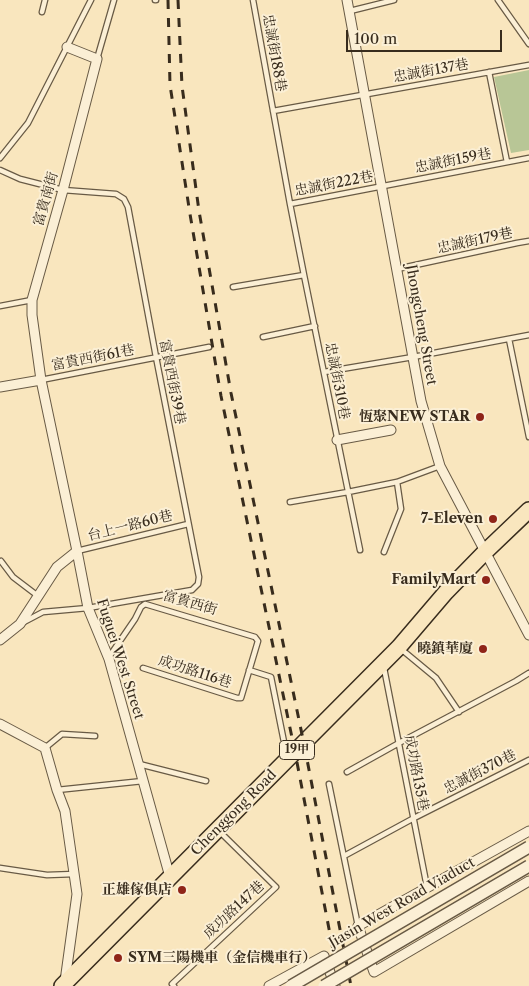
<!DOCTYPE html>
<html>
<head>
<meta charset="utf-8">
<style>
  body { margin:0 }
  #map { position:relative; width:529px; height:986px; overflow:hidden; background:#f9e6be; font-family:"Libre Caslon Text",serif }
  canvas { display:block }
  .scale { position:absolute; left:346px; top:30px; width:156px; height:22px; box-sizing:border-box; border:2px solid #382c1d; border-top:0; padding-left:6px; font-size:15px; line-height:18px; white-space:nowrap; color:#382c1d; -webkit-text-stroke:4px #fbefd5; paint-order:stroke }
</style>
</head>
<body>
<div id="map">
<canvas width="529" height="986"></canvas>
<div class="scale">100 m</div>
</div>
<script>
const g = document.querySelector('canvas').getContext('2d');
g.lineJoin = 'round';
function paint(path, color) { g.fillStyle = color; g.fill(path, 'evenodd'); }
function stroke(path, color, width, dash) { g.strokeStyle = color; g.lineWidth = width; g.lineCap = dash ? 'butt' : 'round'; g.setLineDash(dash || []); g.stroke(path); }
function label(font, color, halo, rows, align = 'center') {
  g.font = font + ' "Libre Caslon Text","Noto Serif TC",serif'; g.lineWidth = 4; g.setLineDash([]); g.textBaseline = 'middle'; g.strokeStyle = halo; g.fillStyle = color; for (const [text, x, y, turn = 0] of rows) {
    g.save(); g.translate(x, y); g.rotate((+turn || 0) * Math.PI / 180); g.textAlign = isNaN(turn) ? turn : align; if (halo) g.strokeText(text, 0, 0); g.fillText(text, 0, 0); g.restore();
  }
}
paint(new Path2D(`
  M529 70V150L511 153 494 77Z`), '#b8c696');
const service = new Path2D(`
  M155 0H156
  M498 0 529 44
  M350 11 394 0
  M42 12 45 0
  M97 59 114 0
  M489 72 507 162
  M273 111 529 65
  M0 158 28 123 91 0
  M0 170 20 179 63 190 116 194 124 199 128 207 156 357 199 577 198 584 192 590 88 608 43 612 24 622
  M290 204 529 158
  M397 269 517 243 529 241
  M304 275 360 550
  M233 287 304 275 290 204 253 0
  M0 306 32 300
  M263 337 315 326
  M509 339 529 437
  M324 372 413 357 529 335
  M41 380 209 347
  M290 502 348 492 397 482 440 466
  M77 551 188 524
  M384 552 401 509 397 482
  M1 561 13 577 38 596
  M401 649 436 678 459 712
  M109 657 135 619 141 607 145 604 255 637 258 641 241 698H237L143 668
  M384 668 427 887
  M249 670 271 677 287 757
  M45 748 62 734 95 736
  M139 764 206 781
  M347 772 399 743 516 681 529 673
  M329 784 358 926
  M57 790 143 781
  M344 856 414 818 529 760
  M0 868 47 875 75 874
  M174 986 172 984 276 887 220 832`);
const minor = new Path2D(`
  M347 0 421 401 440 466 529 635
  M67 47 97 59 63 190 32 300V315L41 380 77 551 88 608 109 659 170 877
  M0 387 41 380
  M337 440 391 430
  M0 640 20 624 57 567 77 551
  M0 724 45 748 57 790 65 811 77 894 65 981
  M529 831 358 926 374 972 529 881
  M269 986 324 956 335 986`);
const primary = new Path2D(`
  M62 986 399 647 446 592 485 552 529 510`);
stroke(service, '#685a45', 7);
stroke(minor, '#685a45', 11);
stroke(primary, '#382c1d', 18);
stroke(service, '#fbefd5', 4.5);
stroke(minor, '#fbefd5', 9);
stroke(primary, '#f9e6be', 15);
stroke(new Path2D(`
  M168 0 170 85 190 214 221 396 295 752 340 986
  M178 0 182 86 199 211 231 393 304 744 351 986`), '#382c1d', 3, [9, 9]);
const tertiaryBridge = new Path2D(`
  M291 986 529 847
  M324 986 529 866`);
stroke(tertiaryBridge, '#685a45', 14, []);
stroke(tertiaryBridge, '#fbefd5', 11);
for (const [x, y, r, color] of [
  [480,417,5,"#8f2418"],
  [493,519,5,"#8f2418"],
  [486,580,5,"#8f2418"],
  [483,649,5,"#8f2418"],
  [182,890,5,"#8f2418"],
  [118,958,5,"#8f2418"]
]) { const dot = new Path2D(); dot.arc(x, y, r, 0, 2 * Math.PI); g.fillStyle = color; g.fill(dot); stroke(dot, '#fbefd5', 2); }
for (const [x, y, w] of [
  [297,750,35]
]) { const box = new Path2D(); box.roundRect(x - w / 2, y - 9.5, w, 19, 4); g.fillStyle = '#fbefd5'; g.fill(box); stroke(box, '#382c1d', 1); }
label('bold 12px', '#382c1d', null, [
  ["19甲",297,750]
]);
label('14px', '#382c1d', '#fbefd5', [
  ["忠誠街188巷",274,53,80],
  ["忠誠街137巷",431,71,-10],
  ["忠誠街159巷",453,161,-11],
  ["忠誠街222巷",334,184,-11],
  ["富貴南街",46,199,-74],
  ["忠誠街179巷",475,241,-12],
  ["Jhongcheng Street",421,325,80],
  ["富貴西街61巷",93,358,-11],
  ["忠誠街310巷",337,381,79],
  ["富貴西街39巷",172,382,79],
  ["台上一路60巷",130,526,-14],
  ["富貴西街",190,603,16],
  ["Fuguei West Street",120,659,72],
  ["成功路116巷",195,672,18],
  ["忠誠街370巷",480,772,-27],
  ["成功路135巷",416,773,79],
  ["Chenggong Road",234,813,-45],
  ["Jiasin West Road Viaduct",402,903,-30],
  ["成功路147巷",234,910,-43]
]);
label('bold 14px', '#382c1d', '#fbefd5', [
  ["恆聚NEW STAR",470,417],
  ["7-Eleven",483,519],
  ["FamilyMart",476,580],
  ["曉鎮華廈",473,649],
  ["正雄傢俱店",172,890],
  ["SYM三陽機車（金信機車行）",128,958,"left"]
], 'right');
</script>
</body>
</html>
